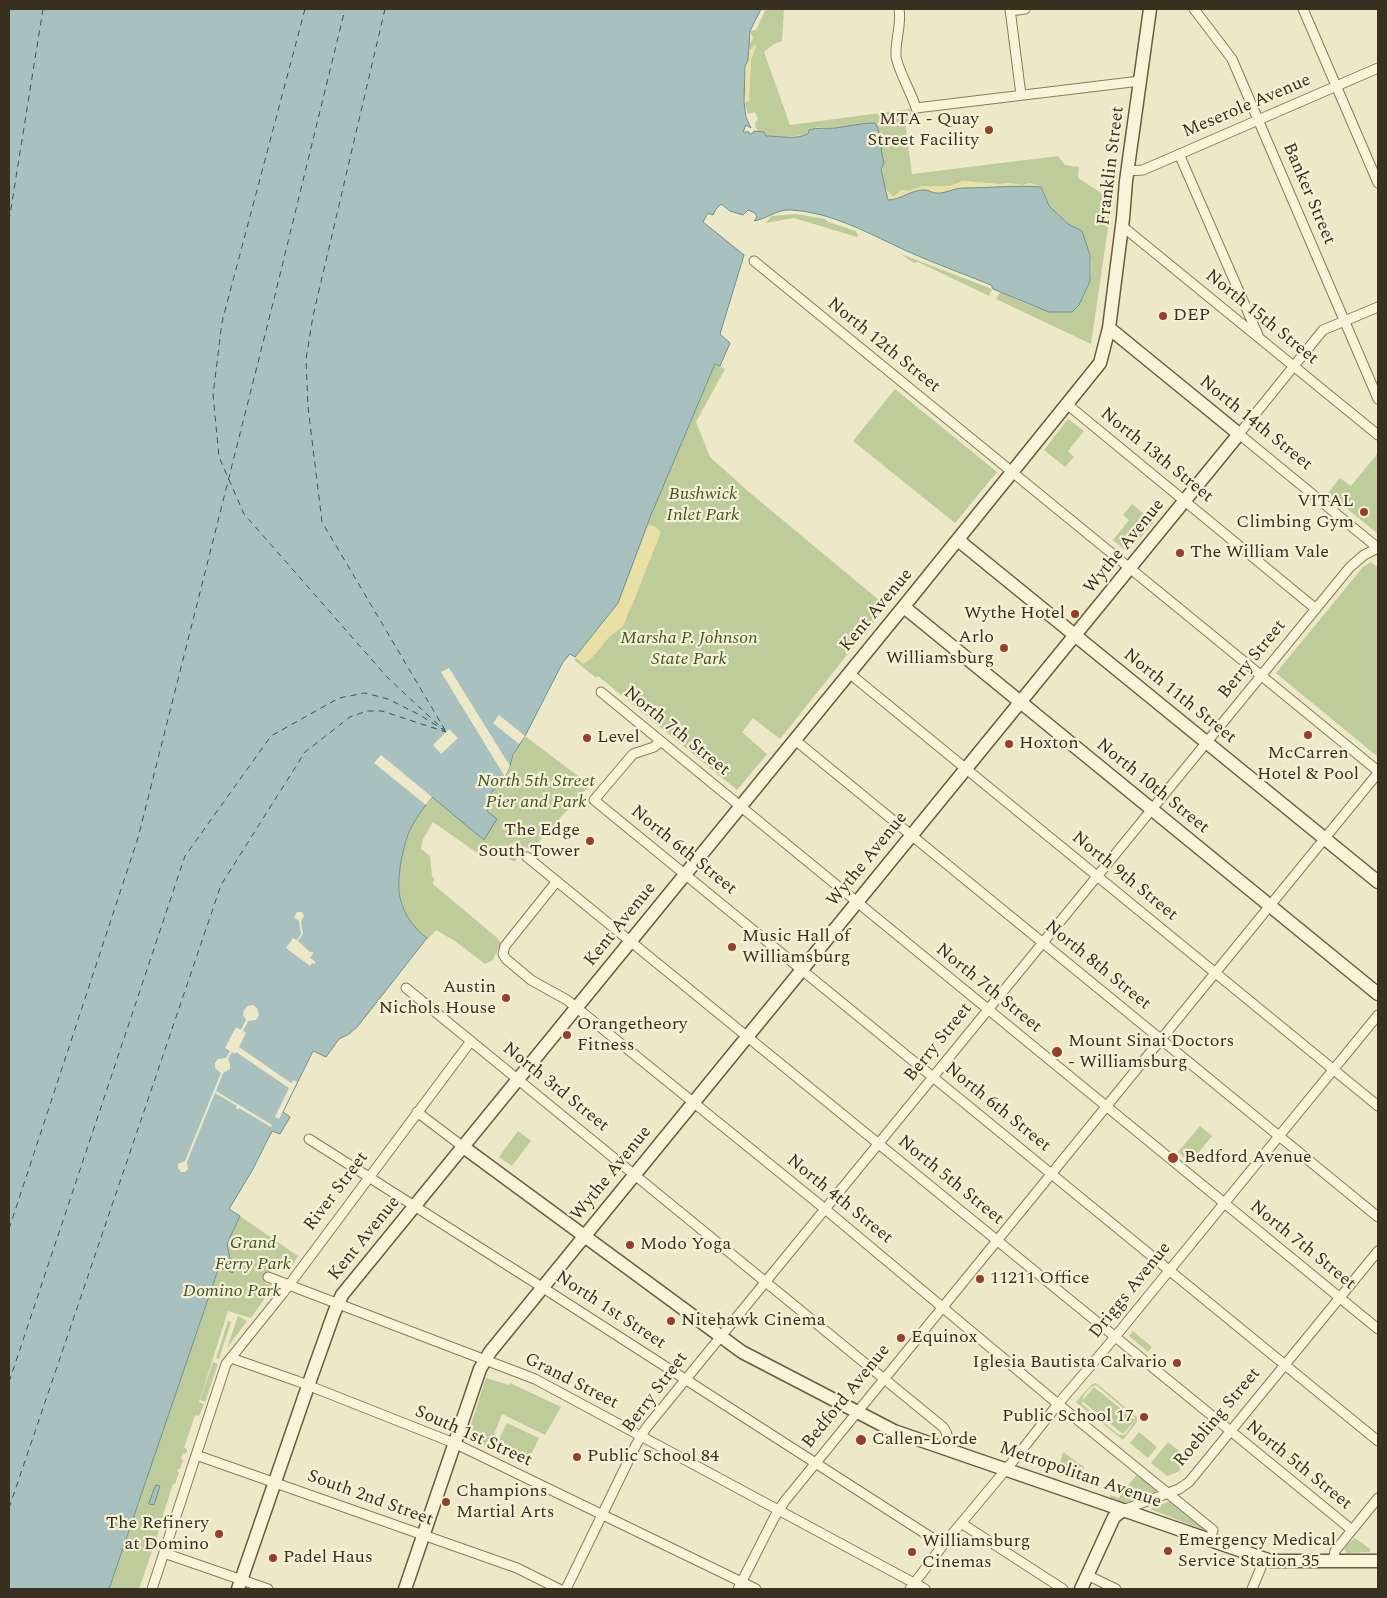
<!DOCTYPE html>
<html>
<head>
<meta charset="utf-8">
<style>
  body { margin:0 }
  #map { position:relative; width:1387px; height:1598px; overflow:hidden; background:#ede8c7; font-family:Spectral,serif }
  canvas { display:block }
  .frame { position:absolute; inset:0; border:10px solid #393020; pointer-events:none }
</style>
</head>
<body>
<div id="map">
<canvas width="1387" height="1598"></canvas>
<div class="frame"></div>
</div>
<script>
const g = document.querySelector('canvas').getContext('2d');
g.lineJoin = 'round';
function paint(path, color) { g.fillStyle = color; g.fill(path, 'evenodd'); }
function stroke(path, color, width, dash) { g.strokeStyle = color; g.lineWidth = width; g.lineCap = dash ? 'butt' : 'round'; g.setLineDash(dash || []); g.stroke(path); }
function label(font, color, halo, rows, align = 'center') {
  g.font = font + ' Spectral,serif'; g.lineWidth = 4.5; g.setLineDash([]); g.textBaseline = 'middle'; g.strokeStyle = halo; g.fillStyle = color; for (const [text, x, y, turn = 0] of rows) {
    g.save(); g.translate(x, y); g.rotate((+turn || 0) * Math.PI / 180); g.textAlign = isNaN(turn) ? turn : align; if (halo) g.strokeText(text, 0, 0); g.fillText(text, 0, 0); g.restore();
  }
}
paint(new Path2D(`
  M766 9H784L782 41 774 44 764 52 790 125 910 109 912 121 905 122 912 174 1058 156 1065 165 1079 167 1078 178 1112 200 1091 344 996 299 1000 292C1023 302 1046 315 1072 312 1086 298 1095 274 1090 254 1088 246 1084 238 1081 231L1068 224 1049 206 1041 187 1030 183 1022 185 1010 183 999 184 963 181 950 186H922L910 191 901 190 893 197C884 189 879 175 884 162 880 152 881 141 879 130L869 123 835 128 817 127 805 135 783 137 778 136H766L764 132C757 131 756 130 755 123L758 119 755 112 748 114 744 103 750 100 749 98 751 59 756 47 751 50 748 48 753 38 750 31 756 30Z
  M796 214 825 219 828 222 856 231 858 235 857 237 794 218 766 223 771 216Z
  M901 254 992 289 989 296 918 262 914 263Z
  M715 364 725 369 696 422 710 457 749 492 886 606 780 739 753 718 742 732 767 754 737 790 598 676 596 678 574 660 618 603 658 498Z
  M895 389 997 472 955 523 853 441Z
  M1068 419 1084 431 1068 451 1074 457 1065 467 1044 450Z
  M1378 453V534L1328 493 1340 478 1351 486Z
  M1132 504 1154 522 1128 552 1113 540 1129 520 1123 515Z
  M1371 562 1378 568V757L1276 673 1363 567Z
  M525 736 590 785 533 848 530 850 526 847 514 862 495 849 480 855 433 822 423 839 421 849 430 856 432 876 434 878 433 884 496 937 501 943 493 960 485 964 455 941 436 930 428 939C383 907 397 844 425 805L381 755 487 811 491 793 495 788 496 778C512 770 514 749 525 736Z
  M1200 1126 1212 1136 1190 1163 1178 1152Z
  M518 1131 531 1141 512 1166 499 1157Z
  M240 1216 298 1256 290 1269 283 1268 271 1271 264 1283 273 1286 251 1318 228 1311 199 1402 204 1404 199 1416 195 1415 184 1448 187 1449 186 1454 183 1453 181 1459 183 1460 180 1469H178L177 1471 179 1472 175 1484H173L163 1515 164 1516 139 1589H109L219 1267 233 1272 227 1244Z
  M238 1316 247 1321 227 1348Z
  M228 1321 231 1322 219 1359 216 1358Z
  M1133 1331 1152 1347 1148 1352 1129 1336Z
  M213 1362 218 1364 205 1402 200 1400Z
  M486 1378 509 1385 510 1383 561 1407 545 1435 502 1414 494 1434 498 1437 493 1449 467 1437Z
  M1096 1383 1137 1417V1422L1123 1440 1076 1402 1091 1385ZM1096 1385 1135 1418V1421L1125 1435H1119L1082 1404C1081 1397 1090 1386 1096 1385Z
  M1094 1387 1135 1420 1123 1434 1082 1401Z
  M507 1423 539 1438 528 1461 496 1445Z
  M1139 1432 1157 1447 1148 1458 1130 1443Z
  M1168 1442 1189 1459 1178 1472 1167 1476 1151 1463Z
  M1063 1452 1084 1467 1079 1481 1057 1474Z
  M1138 1473 1159 1490 1122 1504 1112 1501 1110 1495 1119 1498Z
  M1172 1500 1207 1531 1150 1509Z
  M1355 1538 1370 1549V1552L1347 1553 1345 1550V1547Z`), '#becb9b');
paint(new Path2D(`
  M755 43 756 47 751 59 749 98 750 100 744 103 748 48 751 50Z
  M963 181 999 184 1010 183 1022 185 1030 183 1041 187 1001 188 982 187 968 189 962 188 944 193H934L924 190 909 194 896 200H888L886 190 893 197 901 190 910 191 922 186H950Z
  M647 525 654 526 661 532 631 608C627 614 626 621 623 626 620 630 617 631 614 633 602 642 597 657 583 664L575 657 618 603Z`), '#e8e0a5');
const water = new Path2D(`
  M9 9H761L750 31 748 60 745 66 744 103 746 117 751 128 746 125 743 132H749L750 134H752L754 131 764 132 766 136C780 136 795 140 808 134L809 130C818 127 826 129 836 128 849 126 862 123 875 123 883 135 879 149 884 162L881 170 888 200C901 200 912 189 925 190 929 190 932 193 936 193 945 194 954 188 963 188 988 188 1016 185 1041 187L1049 206 1068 224 1082 231 1090 255V281L1079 305 1072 312H1049L993 289 991 285C964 274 936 264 909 252 871 235 833 212 790 210 778 209 766 219 754 221L757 217 755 213 748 210 743 215 730 211 721 204 716 209 713 215 708 213 703 222 744 255 720 334 730 343 720 366 715 364 651 515 618 603 575 657 570 654 563 662 525 736 513 755 510 766 505 777 496 779 495 788 491 793 497 798 487 811 497 819 484 840 432 797C425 806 418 815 412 826 403 843 396 878 400 897 403 913 414 929 427 938L358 1026 349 1034 339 1039 326 1057 313 1051 283 1112 290 1117 280 1134 272 1131 253 1169 229 1209 240 1216 227 1244 233 1273 219 1267 109 1589H9Z
  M156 1485 160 1486 154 1505 149 1504Z`);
paint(water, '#a8c1be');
stroke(water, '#6f908c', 1);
paint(new Path2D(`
  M449 668 510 766 505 777 441 672Z
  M499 715 525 736 519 744 493 723Z
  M449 729 458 738 441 754 433 745Z
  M381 755 432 797 426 805 374 763Z
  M297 912H302L304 916 301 921 303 934 298 941 310 952H314L310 958 316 962 314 964 312 963 310 966 286 948 293 938 297 940 301 934 299 921 294 917Z
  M253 1005 257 1008 259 1015 256 1020 248 1021 243 1031 246 1033 239 1047 291 1083 294 1080 297 1082 279 1119 275 1117 289 1088 236 1052 235 1054 232 1052 228 1059 230 1064V1069L223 1073 216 1091 272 1125 271 1127 239 1108 238 1110 236 1108 237 1106 215 1093 187 1162 188 1169 185 1172H181L178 1168V1164L185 1161 221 1073 215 1068V1063L218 1059 226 1058 230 1051 225 1048 236 1027 241 1030 246 1020 243 1015 244 1010 248 1006Z`), '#ede8c7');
stroke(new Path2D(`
  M305 9 222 322 213 395 219 457 244 514 387 677 446 732
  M385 9 313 316 306 359 308 407 322 522 445 730
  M9 221 43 9
  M9 1229 138 838 274 299 345 9
  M9 1382 185 856 271 736 339 698 365 693 388 699 418 714 444 730
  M9 1508 221 885 305 752 350 717 367 711H382L446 732`), '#305559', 1, [6, 5]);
const street = new Path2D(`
  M899 9C902 24 895 40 896 56 897 68 912 94 916 108L1140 81
  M1010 9 1021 95
  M1194 9 1232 59 1378 399
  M1303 9 1378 183
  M1010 11 1025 9
  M1179 154 1258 335
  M1128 171 1143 170 1378 68
  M1122 226 1378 435
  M754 261 1378 771
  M1378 307 1323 330 1239 434 1378 548
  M1068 405 1316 609
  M849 673 1378 1106
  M601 692 1378 1329
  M795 740 1378 1217
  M661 741 654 747 633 754 594 800 1378 1441
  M527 857 1352 1530
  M557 881 505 946 503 954 506 959 531 980 567 1000 825 1209 1058 1404 1213 1530 1210 1539
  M406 988 943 1427C949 1435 948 1439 945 1448
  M417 1112 462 1146
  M309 1139 548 1291 943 1545
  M268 1277 535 1379 925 1589
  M231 1358 297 1381 454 1443 756 1589
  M196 1455 517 1568 559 1589
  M1123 1510 1179 1489 1189 1482 1378 1251
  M961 1523 1063 1589
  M164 1553 268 1589
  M1333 1561 1335 1551 1378 1498
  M1087 1575 1116 1589
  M152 1589 226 1364 283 1293 471 1041
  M566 1589 636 1445 646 1428 1350 567 1364 555 1378 548
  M738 1589 774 1518 784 1502 1378 773
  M910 1589 943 1545 1013 1461 1058 1404 1110 1343 1378 1015
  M1252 1589 1265 1558`);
const secondary = new Path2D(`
  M958 540 1378 882
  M904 607 1378 994
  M462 1146 742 1352 894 1431 1271 1561H1378
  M238 1589 308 1386 334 1313 342 1295 909 600 1100 363 1109 328 1123 218 1126 181 1150 9
  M405 1589 480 1369 490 1352 1239 434 1109 328
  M1081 1589 1114 1517 1123 1510`);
stroke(street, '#897b5d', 11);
stroke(secondary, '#6b5c40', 15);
stroke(street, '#f8f4da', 9);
stroke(secondary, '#f8f4da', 12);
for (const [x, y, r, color] of [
  [989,130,5,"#963d2e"],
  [1163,316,5,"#963d2e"],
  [1364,512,5,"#963d2e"],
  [1180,553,5,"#963d2e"],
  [1075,614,5,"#963d2e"],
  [1004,648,5,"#963d2e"],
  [1308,735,5,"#963d2e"],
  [587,738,5,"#963d2e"],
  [1009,744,5,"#963d2e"],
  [590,841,5,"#963d2e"],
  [732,947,5,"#963d2e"],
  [506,998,5,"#963d2e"],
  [567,1035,5,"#963d2e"],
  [1057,1052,6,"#963d2e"],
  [1173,1158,6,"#963d2e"],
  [630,1245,5,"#963d2e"],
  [980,1279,5,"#963d2e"],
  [671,1321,5,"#963d2e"],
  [901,1338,5,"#963d2e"],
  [1177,1363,5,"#963d2e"],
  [1144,1417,5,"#963d2e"],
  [861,1440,6,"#963d2e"],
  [577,1457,5,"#963d2e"],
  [446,1502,5,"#963d2e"],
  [219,1534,5,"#963d2e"],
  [1168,1551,5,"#963d2e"],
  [912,1552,5,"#963d2e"],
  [273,1558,5,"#963d2e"]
]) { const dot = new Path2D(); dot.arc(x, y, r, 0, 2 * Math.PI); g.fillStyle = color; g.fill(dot); stroke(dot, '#f5f1d7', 2); }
label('18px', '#393020', '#f5f1d7', [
  ["Meserole Avenue",1247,107,-23],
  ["Franklin Street",1112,166,-83],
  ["Banker Street",1308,194,67],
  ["North 15th Street",1261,318,39],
  ["North 12th Street",883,346,39],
  ["North 14th Street",1255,424,39],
  ["North 13th Street",1156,456,39],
  ["Wythe Avenue",1125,547,-51],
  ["Kent Avenue",877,611,-50],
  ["Berry Street",1253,660,-51],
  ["North 11th Street",1179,697,39],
  ["North 7th Street",676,732,39],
  ["North 10th Street",1152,787,39],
  ["North 6th Street",683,851,39],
  ["Wythe Avenue",868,860,-51],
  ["North 9th Street",1124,877,39],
  ["Kent Avenue",621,925,-51],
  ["North 8th Street",1097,966,39],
  ["North 7th Street",988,989,39],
  ["Berry Street",939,1043,-51],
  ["North 3rd Street",555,1088,39],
  ["North 6th Street",997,1108,39],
  ["Wythe Avenue",612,1174,-51],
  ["North 5th Street",950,1181,39],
  ["River Street",337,1192,-53],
  ["North 4th Street",839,1200,39],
  ["Kent Avenue",365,1239,-51],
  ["North 7th Street",1302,1246,39],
  ["Driggs Avenue",1131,1291,-51],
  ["North 1st Street",610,1311,33],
  ["Grand Street",571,1382,27],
  ["Berry Street",656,1393,-53],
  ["Bedford Avenue",847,1397,-51],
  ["Roebling Street",1218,1418,-50],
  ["South 1st Street",473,1437,24],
  ["North 5th Street",1298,1466,39],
  ["Metropolitan Avenue",1080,1476,19],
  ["South 2nd Street",370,1499,20]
]);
label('18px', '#393020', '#f5f1d7', [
  ["MTA - Quay",979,120,"right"],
  ["Street Facility",979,141,"right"],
  ["DEP",1173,316],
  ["VITAL",1354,502,"right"],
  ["Climbing Gym",1354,523,"right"],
  ["The William Vale",1190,553],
  ["Wythe Hotel",1065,614,"right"],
  ["Arlo",994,638,"right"],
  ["Williamsburg",994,659,"right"],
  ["Level",597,738],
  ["Hoxton",1019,744],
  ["McCarren",1308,754,"center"],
  ["Hotel & Pool",1308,775,"center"],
  ["The Edge",580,831,"right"],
  ["South Tower",580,852,"right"],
  ["Music Hall of",742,937],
  ["Williamsburg",742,958],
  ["Austin",496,988,"right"],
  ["Nichols House",496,1009,"right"],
  ["Orangetheory",577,1025],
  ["Fitness",577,1046],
  ["Mount Sinai Doctors",1068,1042],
  ["- Williamsburg",1068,1063],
  ["Bedford Avenue",1184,1158],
  ["Modo Yoga",640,1245],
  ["11211 Office",990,1279],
  ["Nitehawk Cinema",681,1321],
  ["Equinox",911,1338],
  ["Iglesia Bautista Calvario",1167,1363,"right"],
  ["Public School 17",1134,1417,"right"],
  ["Callen-Lorde",872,1440],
  ["Public School 84",587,1457],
  ["Champions",456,1492],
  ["Martial Arts",456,1513],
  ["The Refinery",209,1524,"right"],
  ["at Domino",209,1545,"right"],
  ["Emergency Medical",1178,1541],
  ["Service Station 35",1178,1562],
  ["Williamsburg",922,1542],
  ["Cinemas",922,1563],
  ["Padel Haus",283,1558]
], 'left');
label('italic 18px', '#435527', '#f5f1d7', [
  ["Bushwick",703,495],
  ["Inlet Park",703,516],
  ["Marsha P. Johnson",689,639],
  ["State Park",689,660],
  ["North 5th Street",536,782],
  ["Pier and Park",536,803],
  ["Grand",253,1244],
  ["Ferry Park",253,1265],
  ["Domino Park",232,1292]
]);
</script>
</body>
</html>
